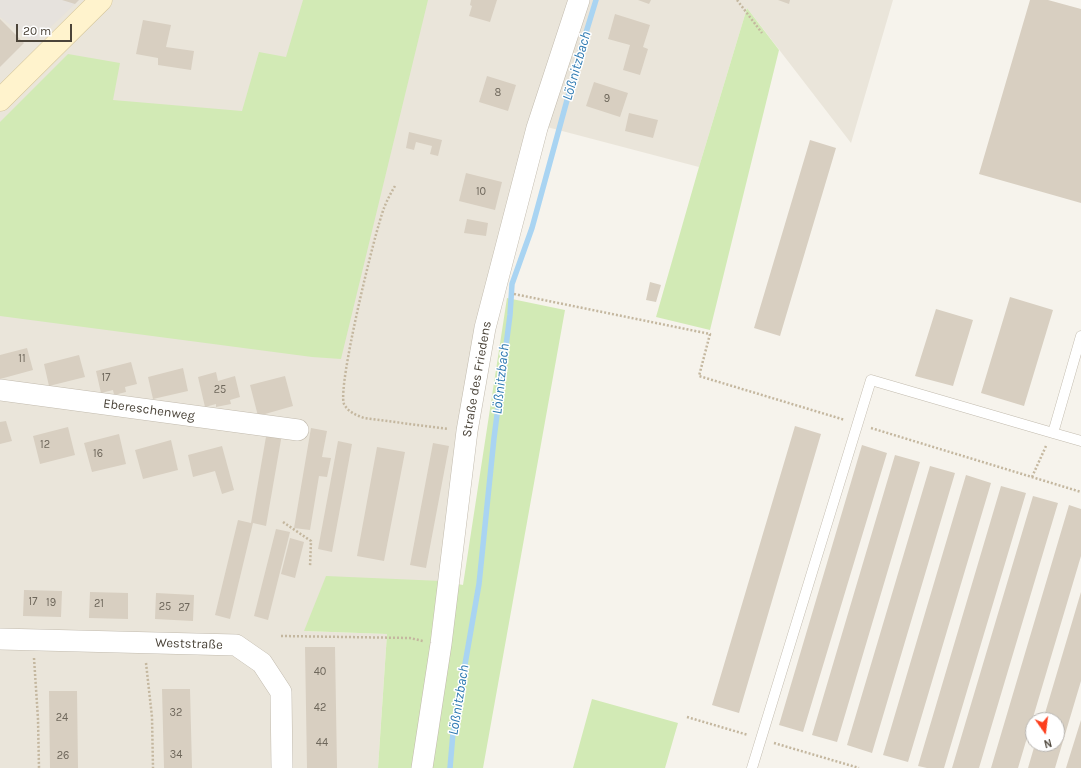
<!DOCTYPE html>
<html>
<head>
<meta charset="utf-8">
<style>
  body { margin:0 }
  #map { position:relative; width:1081px; height:768px; overflow:hidden; background:#f6f3ec; font-family:Karla,sans-serif }
  canvas { display:block }
  .north { position:absolute; left:1025px; top:712px; width:40px; height:40px; box-sizing:border-box; background:#fff; border:1px solid #b7b4b0; border-radius:50%; rotate:166deg; font-size:11px; font-weight:700; line-height:16px; text-align:center; color:#4b4439 }
  .north::after { content:''; display:block; margin:auto; width:14px; height:18px; background:#fc3f1d; clip-path:polygon(50% 0,100% 100%,50% 72%,0 100%) }
  .scale { position:absolute; left:16px; top:24px; width:56px; height:18px; box-sizing:border-box; border:2px solid #4b4439; border-top:0; padding-left:5px; font-size:12px; line-height:14px; white-space:nowrap; color:#4b4439; -webkit-text-stroke:3px #fff; paint-order:stroke }
</style>
</head>
<body>
<div id="map">
<canvas width="1081" height="768"></canvas>
<div class="north">N</div>
<div class="scale">20 m</div>
</div>
<script>
const g = document.querySelector('canvas').getContext('2d');
g.lineJoin = 'round';
function paint(path, color) { g.fillStyle = color; g.fill(path, 'evenodd'); }
function stroke(path, color, width, dash) { g.strokeStyle = color; g.lineWidth = width; g.lineCap = dash ? 'butt' : 'round'; g.setLineDash(dash || []); g.stroke(path); }
function label(font, color, halo, rows, align = 'center') {
  g.font = font + ' Karla,sans-serif'; g.lineWidth = 3; g.setLineDash([]); g.textBaseline = 'middle'; g.strokeStyle = halo; g.fillStyle = color; for (const [text, x, y, turn = 0] of rows) {
    g.save(); g.translate(x, y); g.rotate((+turn || 0) * Math.PI / 180); g.textAlign = isNaN(turn) ? turn : align; if (halo) g.strokeText(text, 0, 0); g.fillText(text, 0, 0); g.restore();
  }
}
paint(new Path2D(`
  M0 0H893L851 143 747 8 699 167 528 122 484 293 442 581 304 631 387 634 378 768H0Z`), '#eae5da');
paint(new Path2D(`
  M0 0H79L34 43 0 17Z`), '#e6e2dd');
paint(new Path2D(`
  M303 0H428L341 359 312 357 0 316V122L68 54 120 63 113 100 242 111 259 52 286 57Z
  M747 8 779 50 710 330 656 317 699 167Z
  M507 298 565 310 483 768H378L387 634 304 631 326 576 442 581 463 585Z
  M592 699 678 723 665 768H573Z`), '#d2eab5');
stroke(new Path2D(`
  M450 768 453 733 479 584 494 438 510 315 512 284 532 228 581 49 596 0`), '#a9d4f2', 5.5);
paint(new Path2D(`
  M62 0H79L75 4Z
  M471 0H497L490 22 469 16 472 6 470 5Z
  M638 0H651L649 4Z
  M778 0H790L789 4Z
  M1030 0H1048L1081 9V203L979 174Z
  M615 14 650 25 643 47 648 49 640 75 623 70 630 45 608 39Z
  M0 19 24 43 0 67Z
  M143 20 171 25 166 47 194 51 191 70 158 65V58L136 54Z
  M487 76 516 85 508 111 479 102Z
  M594 82 628 93 620 117 586 106Z
  M629 113 658 120 653 138 625 131Z
  M409 132 442 140 438 156 430 154 432 146 416 142 414 150 406 148Z
  M810 140 836 148 780 336 754 328Z
  M466 173 502 182 495 210 459 201Z
  M467 219 488 223 486 236 464 233Z
  M650 282 661 285 656 302 646 300Z
  M1010 297 1053 310 1024 406 981 393Z
  M936 309 973 320 953 386 915 376Z
  M27 348 33 370 0 379V355Z
  M79 355 85 377 49 386 44 364Z
  M131 362 137 384 125 387 126 392 114 395 113 390 101 393 96 371Z
  M183 368 188 391 153 399 148 377Z
  M216 372 218 381 235 376 240 397 230 400 231 404 216 407V404L205 407 198 377Z
  M285 376 293 406 258 416 250 385Z
  M6 421 12 441 0 444V422Z
  M795 426 821 434 739 713 712 705Z
  M68 427 75 455 40 464 33 436Z
  M311 428 327 431 322 457 331 458 327 477 319 476 310 530 294 528Z
  M267 431 282 434 266 526 253 523 230 619 215 615 238 520 251 523Z
  M119 434 126 464 92 472 84 443Z
  M171 440 178 470 143 479 135 450Z
  M338 441 352 444 332 552 318 549Z
  M433 443 449 446 426 568 410 565Z
  M862 445 887 453 803 732 779 725Z
  M222 446 234 490 222 494 215 471 193 477 188 455Z
  M377 447 405 452 384 561 357 556Z
  M895 455 920 462 837 742 812 735Z
  M930 466 955 473 872 753 847 745Z
  M966 475 991 483 908 762 883 755Z
  M1001 486 1026 493 944 768H927L918 766Z
  M1033 496 1058 503 979 768H952Z
  M1069 505 1081 509V556L1018 768H991Z
  M276 529 290 532 268 620 254 616Z
  M290 538 304 542 295 578 281 574Z
  M24 590 62 591 61 617 23 616Z
  M90 592 128 593V619L89 618Z
  M1081 592V681L1055 768H1028L1035 744H1057V720H1043Z
  M156 593 194 595 193 621 155 619Z
  M305 647H335L337 768H307Z
  M162 689H190L192 768H164Z
  M49 691H77L78 768H50Z
  M1081 720V768H1066Z`), '#d8cfc1');
const lane = new Path2D(`
  M1081 336 1053 433 1081 441
  M752 768 871 380 1053 433`);
const street = new Path2D(`
  M0 390 298 430
  M0 639 236 645 262 663 281 692 282 768
  M422 768 441 644 467 431 485 328 537 128 579 0`);
const secondary = new Path2D(`
  M0 100 101 0`);
stroke(lane, '#c2bbae', 11);
stroke(street, '#c2bbae', 22);
stroke(secondary, '#d6c79b', 23);
stroke(new Path2D(`
  M737 0 762 33
  M395 186C391 193 387 200 384 208 375 231 337 387 344 404 348 412 356 415 364 418L448 429
  M514 294 710 334 699 376 845 420
  M871 428 1081 492
  M1032 477 1046 446
  M283 522 311 541 310 567
  M281 636 410 638 423 641
  M34 658 38 719 39 768
  M146 663 152 717 153 768
  M687 717 748 735
  M774 743 859 768`), '#c4b79f', 2.5, [2, 2]);
stroke(lane, '#fff', 10);
stroke(street, '#fff', 21);
stroke(secondary, '#fff3cd', 22);
label('11px', '#6e675b', null, [
  ["8",498,93],
  ["9",607,99],
  ["10",481,192],
  ["11",22,359],
  ["17",106,378],
  ["25",220,390],
  ["12",45,445],
  ["16",98,454],
  ["17",33,602],
  ["19",51,603],
  ["21",99,604],
  ["25",165,607],
  ["27",184,608],
  ["40",320,672],
  ["42",320,708],
  ["32",176,713],
  ["24",62,718],
  ["44",322,743],
  ["34",176,755],
  ["26",63,756]
]);
label('13px', '#4b4439', '#fff', [
  ["Straße des Friedens",477,379,-80],
  ["Ebereschenweg",149,410,8],
  ["Weststraße",189,644,2]
]);
label('italic 14px', '#2e7ab2', '#fff', [
  ["Lößnitzbach",577,66,-74],
  ["Lößnitzbach",501,379,-84],
  ["Lößnitzbach",459,700,-81]
]);
</script>
</body>
</html>
